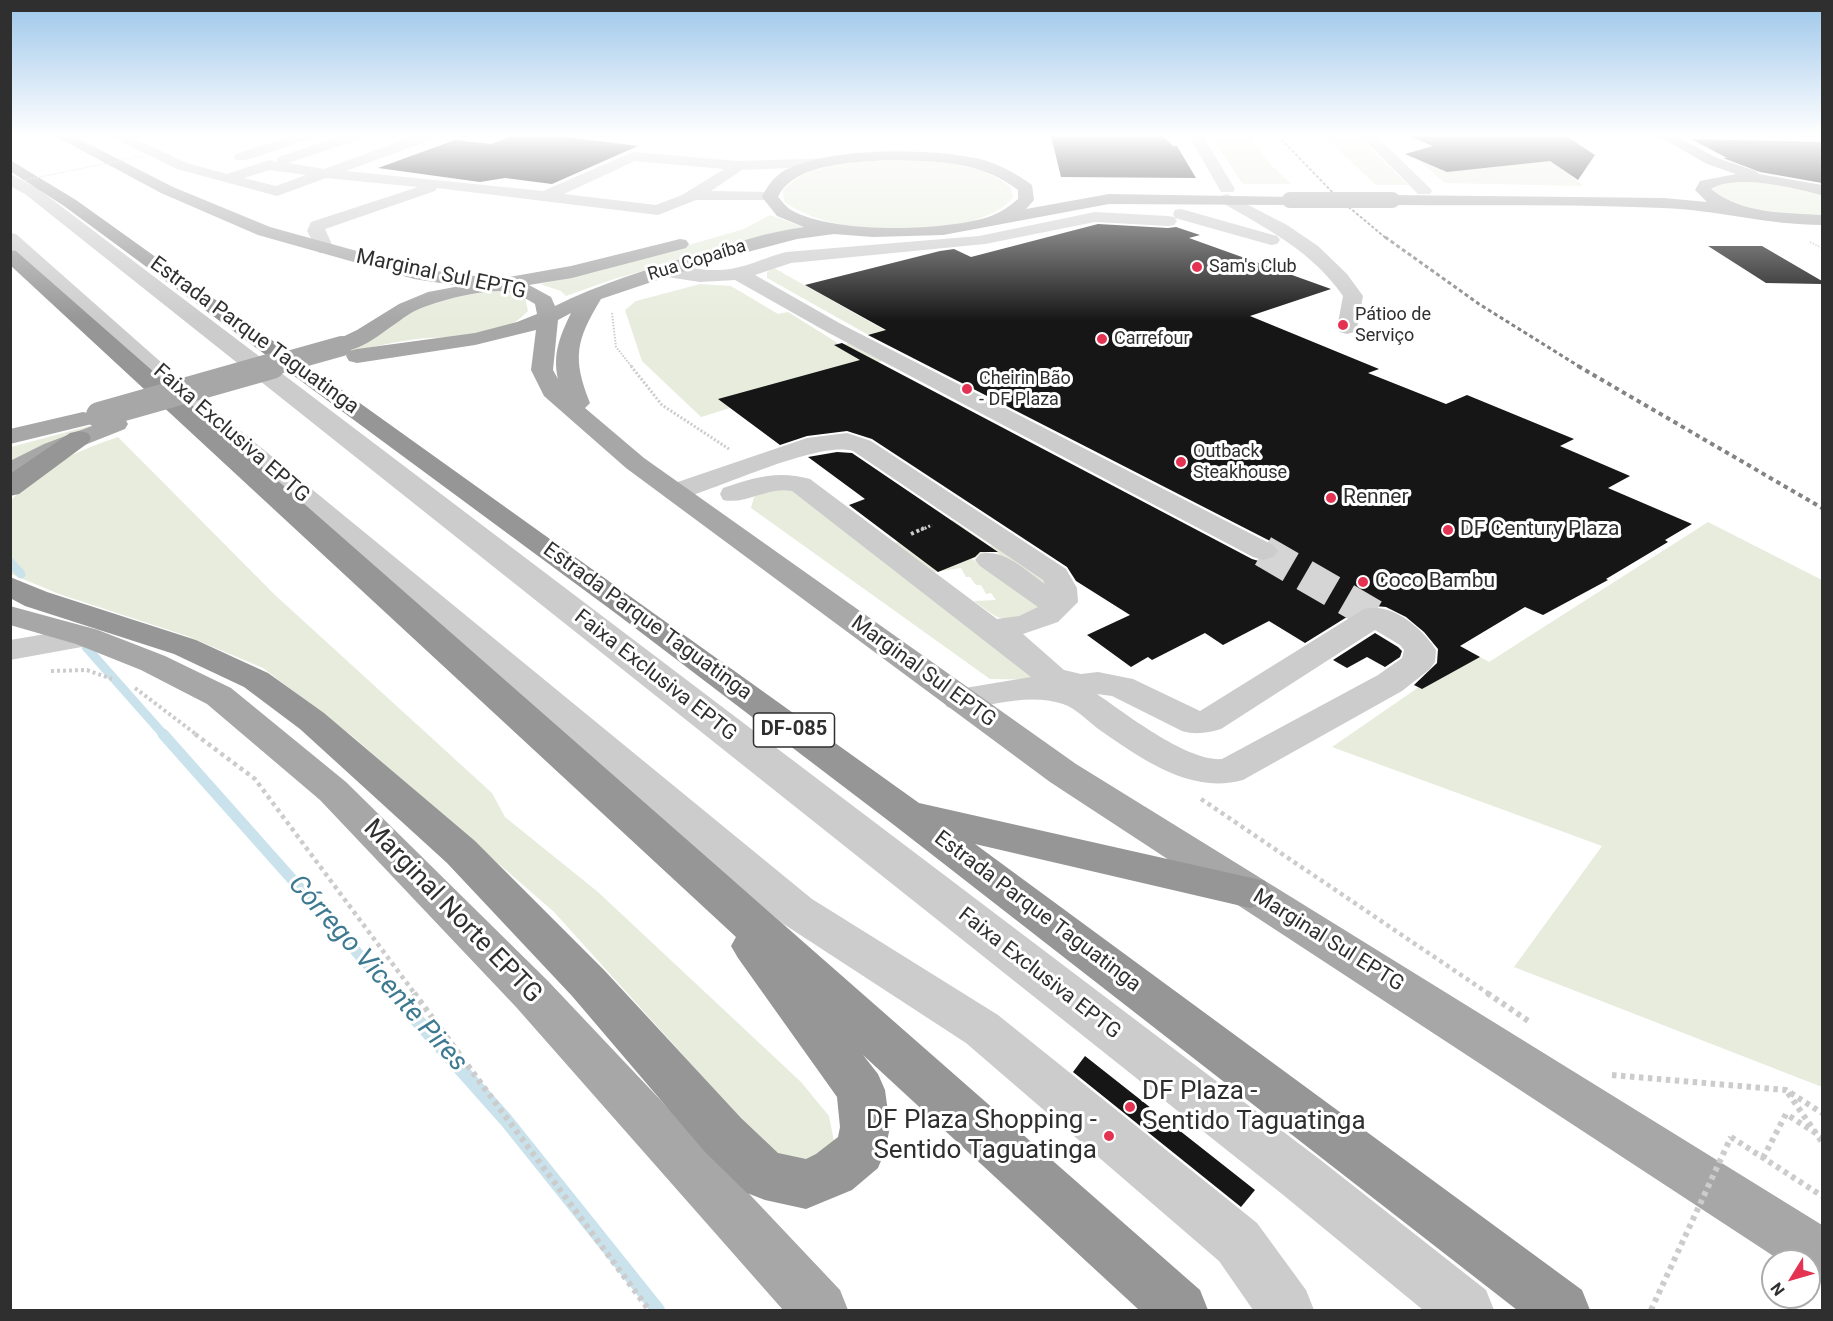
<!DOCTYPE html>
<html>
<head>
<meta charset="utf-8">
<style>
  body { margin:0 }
  #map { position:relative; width:1833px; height:1321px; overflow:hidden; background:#fff; font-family:Roboto,sans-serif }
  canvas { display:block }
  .frame { position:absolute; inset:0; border:12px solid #2f2f2f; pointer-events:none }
  .north { position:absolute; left:1761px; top:1249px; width:60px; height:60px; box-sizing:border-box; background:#fff; border:2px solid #acacac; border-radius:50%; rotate:233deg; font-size:16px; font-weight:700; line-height:24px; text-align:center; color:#2f2f2f }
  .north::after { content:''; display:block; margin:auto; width:21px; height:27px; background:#e43352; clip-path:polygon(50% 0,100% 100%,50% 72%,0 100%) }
</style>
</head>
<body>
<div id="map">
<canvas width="1833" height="1321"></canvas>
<div class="frame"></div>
<div class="north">N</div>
</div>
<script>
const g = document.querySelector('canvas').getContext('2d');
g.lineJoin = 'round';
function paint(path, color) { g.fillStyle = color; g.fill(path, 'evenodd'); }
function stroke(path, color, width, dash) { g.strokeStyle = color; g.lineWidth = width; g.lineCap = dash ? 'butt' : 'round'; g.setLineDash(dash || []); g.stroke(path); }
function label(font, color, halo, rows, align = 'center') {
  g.font = font + ' Roboto,sans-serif'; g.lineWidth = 6; g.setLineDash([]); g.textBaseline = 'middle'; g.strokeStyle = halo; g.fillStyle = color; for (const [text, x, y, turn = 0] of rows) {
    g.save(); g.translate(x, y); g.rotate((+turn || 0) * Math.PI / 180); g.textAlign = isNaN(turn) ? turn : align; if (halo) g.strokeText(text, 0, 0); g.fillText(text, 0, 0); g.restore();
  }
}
paint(new Path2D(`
  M1211 136H1248L1271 165 1291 184H1243Z
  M1323 136H1357L1408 185H1376Z
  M1413 155 1544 156 1584 186 1445 183Z
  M894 160C933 161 980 161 1011 188L1013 198C974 242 827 238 784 201L783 191C808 161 857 162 894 160Z
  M1737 180 1822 191V218L1795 217 1733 205 1708 188 1713 184Z
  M770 215 804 227 764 235 608 281 566 296 561 291 540 284 592 273 744 229Z
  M774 268 888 332 872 337 767 278V272Z
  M700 284 731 286 778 314 788 312 841 345 852 342 883 361 701 417 642 361 625 310 636 301Z
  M485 291H505L525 298 528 311C499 343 449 334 410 340 389 343 368 348 347 352L386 331 410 312 446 296Z
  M112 420 11 468V447Z
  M118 437 275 595 492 793 505 817 598 892 801 1082 829 1116 834 1141C813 1166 806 1167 776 1158L554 912 352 736 263 668 187 636 59 594 11 574V500C47 465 71 453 118 437Z
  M792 487 1046 680 990 679 751 508 754 497 763 491Z
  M953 520 990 546 994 544 1056 586 1049 589 993 550 972 559 1039 607 1041 612C1003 622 1006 625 974 601L996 600 991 593 986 594 981 585H976L970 577H966L961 568 934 572 895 543Z
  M1708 522 1822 580V1087L1514 967 1602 846 1332 747 1445 669 1448 639 1489 662Z`), '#e7ecdd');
stroke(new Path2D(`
  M10 562 21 574
  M86 647 164 735`), '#cae2ec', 9);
stroke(new Path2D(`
  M163 734 394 994`), '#cae2ec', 11);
stroke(new Path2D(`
  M393 993 506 1120 658 1310`), '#cae2ec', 14);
paint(new Path2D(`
  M512 136H557L638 146 552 184 505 178 480 182 378 168 455 140 491 144Z
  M1051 136H1163L1173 146H1177L1196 178 1061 177Z
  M1409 136H1566L1595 155 1578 180 1550 161 1447 172 1405 154 1433 146Z
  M1691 139 1822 142V183L1760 172 1723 158H1727Z
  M1098 224 1168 228 1176 227 1200 235 1189 238 1331 289 1250 316 1379 369 1368 373 1446 404 1467 395 1574 439 1560 446 1630 476 1608 488 1692 524 1665 540 1668 542 1606 579 1608 580 1543 615 1525 607 1460 646 1480 657 1422 689 1414 685 1437 663 1438 649 1424 632 1406 617 1386 607 1375 606 1363 607 1305 643 1269 621 1223 645 1205 633 1152 660 1148 657 1131 667 1087 635 1130 615 1076 581 1067 567 872 439 847 431 807 436 780 445 718 399 860 360 834 345 842 343 1252 559 1262 562 1274 559 1280 551 1274 543 868 335 886 330 805 285 940 251 954 249 971 257Z
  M1708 246H1762L1822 281V284L1766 283Z
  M837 452 852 453 998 552H980L975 557 938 572 849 505 865 499 808 457Z
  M1375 633 1398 647 1402 651 1400 657 1385 667 1367 657 1347 668 1333 660Z
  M1085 1056 1255 1190 1241 1207 1073 1072Z`), '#161616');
stroke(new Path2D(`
  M1263 551 1375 616`), '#d5d5d5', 32, [32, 16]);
stroke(new Path2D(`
  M1810 242 1822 248
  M612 313 616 347 632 367`), '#ccc', 2, [1.5, 1.5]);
stroke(new Path2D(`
  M631 366 662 405 729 449
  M921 530 932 525`), '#ccc', 3, [2, 2]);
stroke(new Path2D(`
  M911 534 924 528
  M51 671 87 670 112 679
  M135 688 197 735`), '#ccc', 4, [3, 3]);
stroke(new Path2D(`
  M195 734 255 779 415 994
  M1201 799 1489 994`), '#ccc', 4.5, [4, 4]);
stroke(new Path2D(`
  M414 993 649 1310
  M1487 993 1530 1022
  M1612 1075 1786 1090 1822 1113
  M1788 1093 1822 1142
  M1731 1137 1822 1196
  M1763 1158 1786 1114 1822 1137`), '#ccc', 6, [4.5, 4.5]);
paint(new Path2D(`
  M110 136H129L187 163 227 174 269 160 277 162 278 157 341 136H362L360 139 288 163 324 169 415 136H435L433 139 346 171 543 191 633 152 739 161 832 158 839 162 832 166 742 170 711 191 770 192 776 194 778 197 776 200H696L658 215 437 188 435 191 325 229 334 249 331 253H319L307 231 311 222 418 187 326 178 277 196 177 169ZM635 161 724 169 682 195 656 205 564 194ZM270 170 306 175 276 186 244 178Z
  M291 136H312L310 139 246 160H236L234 157 236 154Z
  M1189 136H1203L1235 189 1233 192H1221Z
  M1361 136H1376L1430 188 1432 191 1430 194H1418Z
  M10 174 37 188 1318 1158 1486 1290 1494 1310H1423L1282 1194 25 194 10 186Z
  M1227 194 1287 225 1318 246 1347 274 1363 296 1357 328 1354 332 1347 334 1340 332 1337 328 1343 296C1312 251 1267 229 1221 202L1219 199 1221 196Z
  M1181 209 1277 236 1280 240 1277 244 1271 245 1175 218 1173 214 1175 210Z
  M1095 212 1168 216 1174 217 1177 221 1174 225 1168 226 1095 222 985 244 791 263 755 275 841 324 1273 545 1278 551 1273 557 1263 560 1253 557 827 332 735 280 700 282 654 275 652 271 654 267C674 262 698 271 719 270 745 269 762 258 786 252L979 236Z
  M10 233 16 234 214 409 812 899 998 1015 1257 1223 1306 1290 1314 1310H1253L1219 1261 966 1043 782 923 196 419 10 248Z
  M847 433 871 441 1066 569 1077 588 1078 602 1058 622 1023 634 1064 670 1081 674 1098 672 1133 679 1200 711 1364 609C1392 602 1422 628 1436 650L1435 662 1430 669 1402 691 1243 780C1189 795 1139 757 1097 728 1087 720 1075 708 1063 704 1030 693 993 705 959 710L947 707 942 699 947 691 1031 677 792 491C767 486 747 505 723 500L720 494 723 488C754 477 779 470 810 479L997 619 1019 616 1038 607 980 566 975 560 980 554C1004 548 1026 571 1045 584L1043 580 853 451C818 440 717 490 676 500L666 498 663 492 666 486 807 438ZM1375 630 1400 645 1404 650 1402 658 1378 675 1222 759C1188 762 1126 714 1097 694L1112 696 1182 731C1196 735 1207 733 1221 729Z
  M87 627 98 630 103 637 98 644 10 660V640Z`), '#ccc');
paint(new Path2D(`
  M55 136H73L173 187 270 227 422 269 498 279 571 266 680 239 686 240 689 244 686 248 572 278 529 285 551 297 555 306C601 283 649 269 697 254 732 244 767 232 804 227L777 216 762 197C767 187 772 179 782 172 825 146 939 147 987 161 1004 167 1017 174 1032 185L1034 200 1026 209 1109 194 1296 197 1298 200 1290 205 1109 204 943 235 873 237 834 234 797 239 717 260 601 299C576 340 572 358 590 403L585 408 644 458 1076 764 1822 1225V1283L1809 1278V1261H1781L1050 782 626 468 544 396 531 370 536 330 475 345 357 363 349 361 346 356 349 351 357 349 475 333 517 322 537 314 535 304C524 297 514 292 501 291 479 290 430 302 411 313 391 325 358 357 334 351L331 346 334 341 357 330 399 304 428 292 460 286 414 279 258 235 161 193ZM891 160C936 161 981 161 1018 190V199C1010 206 1001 212 991 216 945 232 833 234 791 210 786 207 782 201 778 197 795 162 857 162 891 160ZM571 313C561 334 552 353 558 379L553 370 558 320Z
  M1658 136H1676L1717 158 1756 171 1759 174 1822 185V195C1796 188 1734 173 1711 189 1741 214 1786 213 1822 215V225C1769 225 1717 210 1663 208 1573 204 1482 206 1392 205L1384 200 1392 195 1664 198 1707 202 1695 190 1700 181 1736 174 1707 164Z
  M83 412 92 414 95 419 92 424 10 444V429Z
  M116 417 125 419 128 424 125 429 62 454 19 478 10 480V461L44 444Z
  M10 606 98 630 165 656 231 688 346 782 548 981 840 1290 848 1310H783L516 1007 320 800 207 704 141 670 76 644 10 625Z`), '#a7a7a7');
paint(new Path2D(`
  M10 160 76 200 919 803 1265 881 1271 892 1265 903 1250 908 975 844 1582 1290 1590 1310H1517L894 825 618 615 64 206 10 171Z
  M10 250 16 251 1200 1290 1208 1310H1139L863 1055 878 1074 885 1090 890 1127 885 1151 878 1168 852 1190 806 1209 765 1200 747 1193 705 1152 572 996 447 863 300 729 244 687 174 654 25 606 10 598V577L47 592 196 640 268 673 324 713 475 841 604 970 741 1118 778 1153 806 1159 816 1154 838 1137 840 1127 837 1097 738 958 731 946 736 937 10 265Z
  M79 431 88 433 91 438 88 443 19 494 10 496V474L70 433Z`), '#969696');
stroke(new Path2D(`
  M1278 136 1338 198 1387 239`), '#848484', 2, [3, 2]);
stroke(new Path2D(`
  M1385 237 1479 304 1580 367`), '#848484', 3, [4, 3]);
stroke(new Path2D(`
  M1578 366 1822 508`), '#848484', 4, [4.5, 4]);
stroke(new Path2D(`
  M10 183 148 155`), '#ccc', 1.5, [1.5, 1.5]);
stroke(new Path2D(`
  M1651 1310 1731 1137`), '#ccc', 6, [4.5, 4.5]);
stroke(new Path2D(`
  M1290 200H1392`), '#a7a7a7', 16);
stroke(new Path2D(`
  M267 367 342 346`), '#a7a7a7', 20);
stroke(new Path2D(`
  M99 415 272 366`), '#a7a7a7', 26);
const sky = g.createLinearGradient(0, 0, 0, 321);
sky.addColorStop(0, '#9cc6ea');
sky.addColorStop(0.42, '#fff');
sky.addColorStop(1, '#ffffff00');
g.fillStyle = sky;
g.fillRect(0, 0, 1833, 321);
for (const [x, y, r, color] of [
  [1197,267,6,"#e43352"],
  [1343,325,6,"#e43352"],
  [1102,339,6,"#e43352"],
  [967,389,6,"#e43352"],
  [1181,462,6,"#e43352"],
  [1331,498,6,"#e43352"],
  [1448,530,6,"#e43352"],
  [1363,582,6,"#e43352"],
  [1130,1107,6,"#e43352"],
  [1109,1136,6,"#e43352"]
]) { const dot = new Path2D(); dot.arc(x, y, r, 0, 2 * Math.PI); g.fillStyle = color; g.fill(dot); stroke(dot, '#fff', 2); }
label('18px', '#2f2f2f', '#fff', [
  ["Rua Copaíba",697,261,-17]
]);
label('18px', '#2f2f2f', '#fff', [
  ["Sam's Club",1209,267],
  ["Pátioo de",1355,315],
  ["Serviço",1355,336],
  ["Carrefour",1114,339],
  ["Cheirin Bão",979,379],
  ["- DF Plaza",979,400],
  ["Outback",1193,452],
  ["Steakhouse",1193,473]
], 'left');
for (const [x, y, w] of [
  [794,730,81]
]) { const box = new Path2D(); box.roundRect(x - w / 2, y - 17, w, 34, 4.5); g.fillStyle = '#fff'; g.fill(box); stroke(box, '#2f2f2f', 1.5); }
label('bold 20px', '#2f2f2f', null, [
  ["DF-085",794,730]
]);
label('21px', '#2f2f2f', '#fff', [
  ["Marginal Sul EPTG",441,275,12],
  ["Estrada Parque Taguatinga",254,336,36],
  ["Faixa Exclusiva EPTG",231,434,41],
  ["Estrada Parque Taguatinga",647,622,36],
  ["Marginal Sul EPTG",923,672,36],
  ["Faixa Exclusiva EPTG",655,676,38],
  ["Estrada Parque Taguatinga",1037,912,37],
  ["Marginal Sul EPTG",1328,941,32],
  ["Faixa Exclusiva EPTG",1039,974,38]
]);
label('21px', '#2f2f2f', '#fff', [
  ["Renner",1343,498],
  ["DF Century Plaza",1460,530],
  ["Coco Bambu",1375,582]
], 'left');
label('26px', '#2f2f2f', '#fff', [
  ["Marginal Norte EPTG",452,912,46]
]);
label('26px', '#2f2f2f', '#fff', [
  ["DF Plaza -",1142,1092],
  ["Sentido Taguatinga",1142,1122],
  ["DF Plaza Shopping -",1097,1121,"right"],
  ["Sentido Taguatinga",1097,1151,"right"]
], 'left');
label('italic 27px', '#3d7991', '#fff', [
  ["Córrego Vicente Pires",377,974,48]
]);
</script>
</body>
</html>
